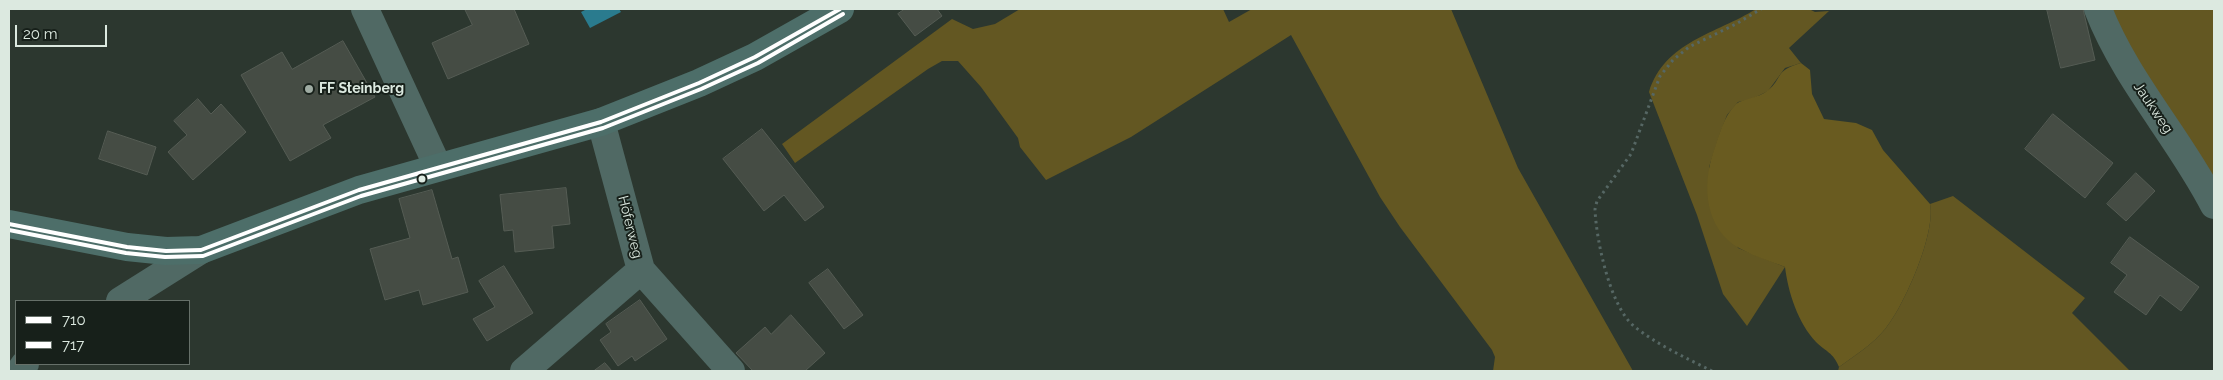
<!DOCTYPE html>
<html>
<head>
<meta charset="utf-8">
<style>
  body { margin:0 }
  #map { position:relative; width:2223px; height:380px; overflow:hidden; background:#2c372f; font-family:Raleway,sans-serif }
  canvas { display:block }
  .frame { position:absolute; inset:0; border:10px solid #dce9e0; pointer-events:none }
  .legend { position:absolute; left:15px; top:300px; width:175px; height:65px; box-sizing:border-box; background:#17201a; border:1px solid #667069; margin:0; padding:6px 9px; list-style:none; font-size:15px; color:#dce9e0 }
  .legend li { display:flex; align-items:center; gap:10px; height:25px }
  .legend b { width:25px; border:1px solid #667069 }
  .scale { position:absolute; left:15px; top:25px; width:92px; height:22px; box-sizing:border-box; border:2px solid #dce9e0; border-top:0; padding-left:6px; font-size:15px; line-height:18px; white-space:nowrap; color:#dce9e0; -webkit-text-stroke:4px #17201a; paint-order:stroke }
</style>
</head>
<body>
<div id="map">
<canvas width="2223" height="380"></canvas>
<div class="frame"></div>
<ul class="legend">
<li><b style="height:6px;background:#fff"></b>710</li>
<li><b style="height:6px;background:#fff"></b>717</li>
</ul>
<div class="scale">20 m</div>
</div>
<script>
const g = document.querySelector('canvas').getContext('2d');
g.lineJoin = 'round';
function paint(path, color) { g.fillStyle = color; g.fill(path, 'evenodd'); }
function stroke(path, color, width, dash) { g.strokeStyle = color; g.lineWidth = width; g.lineCap = dash ? 'butt' : 'round'; g.setLineDash(dash || []); g.stroke(path); }
function label(font, color, halo, rows, align = 'center') {
  g.font = font + ' Raleway,sans-serif'; g.lineWidth = 4; g.setLineDash([]); g.textBaseline = 'middle'; g.strokeStyle = halo; g.fillStyle = color; for (const [text, x, y, turn = 0] of rows) {
    g.save(); g.translate(x, y); g.rotate((+turn || 0) * Math.PI / 180); g.textAlign = isNaN(turn) ? turn : align; if (halo) g.strokeText(text, 0, 0); g.fillText(text, 0, 0); g.restore();
  }
}
paint(new Path2D(`
  M1020 9H1223L1229 22 1252 9H1451L1518 168 1633 371H1493L1495 357 1492 350 1400 227 1380 197 1291 35 1131 137 1046 180 1020 147 1018 138 981 87 958 61H942L928 69 795 163 782 144 952 19 973 29 995 24Z
  M1756 9H1809L1815 12 1829 11 1789 48 1801 63 1785 68 1768 91 1752 99 1738 102 1727 115 1720 133 1709 167 1738 248 1785 267 1747 326 1723 294 1697 215 1649 92C1665 41 1716 34 1756 9Z
  M2108 9H2214V185L2143 78Z
  M1953 196 2085 298 2072 313 2130 371H1838L1839 367C1856 355 1873 344 1886 328 1905 304 1936 233 1930 204Z`), '#635722');
paint(new Path2D(`
  M1801 63 1810 70 1812 94 1824 119 1856 123 1872 130 1883 150 1930 204C1936 233 1905 304 1886 328 1873 344 1856 355 1839 367 1833 352 1826 352 1816 342 1798 323 1788 292 1785 267 1770 261 1753 256 1739 248 1705 229 1702 186 1713 153 1719 136 1723 117 1736 104 1742 99 1759 98 1767 91 1784 78 1773 71 1801 63Z`), '#695b20');
paint(new Path2D(`
  M587 9H619L621 12 590 28 581 12Z`), '#2a7b8e');
const building = new Path2D(`
  M465 9H514L529 44 448 79 432 43 472 25Z
  M905 9H937L942 16 915 36 898 14Z
  M2047 9H2083L2095 60 2061 68Z
  M343 41 375 97 323 125 331 138 290 161 241 75 282 52 292 69Z
  M198 99 211 114 221 104 246 132 193 180 168 152 187 135 174 121Z
  M2053 114 2113 163 2085 198 2025 149Z
  M762 129 824 207 805 221 784 195 764 211 723 159Z
  M108 131 156 147 147 175 99 159Z
  M2136 173 2155 191 2126 221 2107 204Z
  M566 188 570 224 552 226 554 248 515 252 513 230 504 231 500 195Z
  M432 190 452 259 458 257 468 292 423 305 419 290 385 300 370 249 410 238 399 199Z
  M2130 237 2199 287 2181 311 2160 295 2146 315 2114 292 2127 275 2111 263Z
  M504 266 533 313 487 341 473 319 495 307 479 281Z
  M828 269 863 315 844 329 809 283Z
  M640 300 667 339 635 361 632 356 618 366 600 340 611 332 606 324Z
  M791 315 825 353 805 371H753L736 353 765 327 771 334Z
  M605 363 612 371H594Z`);
paint(building, '#454c44');
stroke(building, '#555c54', 1);
stroke(new Path2D(`
  M1712 371C1688 359 1656 344 1635 327 1610 308 1596 239 1595 209L1597 201 1631 154 1660 76 1673 60 1689 47 1736 24 1761 9`), '#566764', 3, [2.5, 4]);
stroke(new Path2D(`
  M365 9 438 167
  M2098 9C2126 81 2179 137 2214 205
  M641 270 731 371
  M120 301 201 250
  M20 371 25 364
  M524 371 641 270 601 122`), '#506964', 28);
stroke(new Path2D(`
  M9 224 127 247 166 251 201 250 359 190 601 122 699 83 755 57 840 9`), '#4d6e69', 28);
stroke(new Path2D(`
  M9 224 127 247 166 251 201 250 359 190 601 122 699 83 755 57 840 9`), '#fff', 4);
stroke(new Path2D(`
  M9 230 126 253 165 257 203 256 361 196 603 128 701 89 758 63 843 14`), '#fff', 4);
for (const [x, y, r, color] of [
  [309,89,5,"#9eaba2"],
  [422,179,4.5,"#dce9e0"]
]) { const dot = new Path2D(); dot.arc(x, y, r, 0, 2 * Math.PI); g.fillStyle = color; g.fill(dot); stroke(dot, '#17201a', 2); }
label('bold 14px', '#dce9e0', '#17201a', [
  ["FF Steinberg",319,89]
], 'left');
label('14px', '#dce9e0', '#17201a', [
  ["Jaukweg",2153,108,56],
  ["Höferweg",630,227,76]
]);
</script>
</body>
</html>
